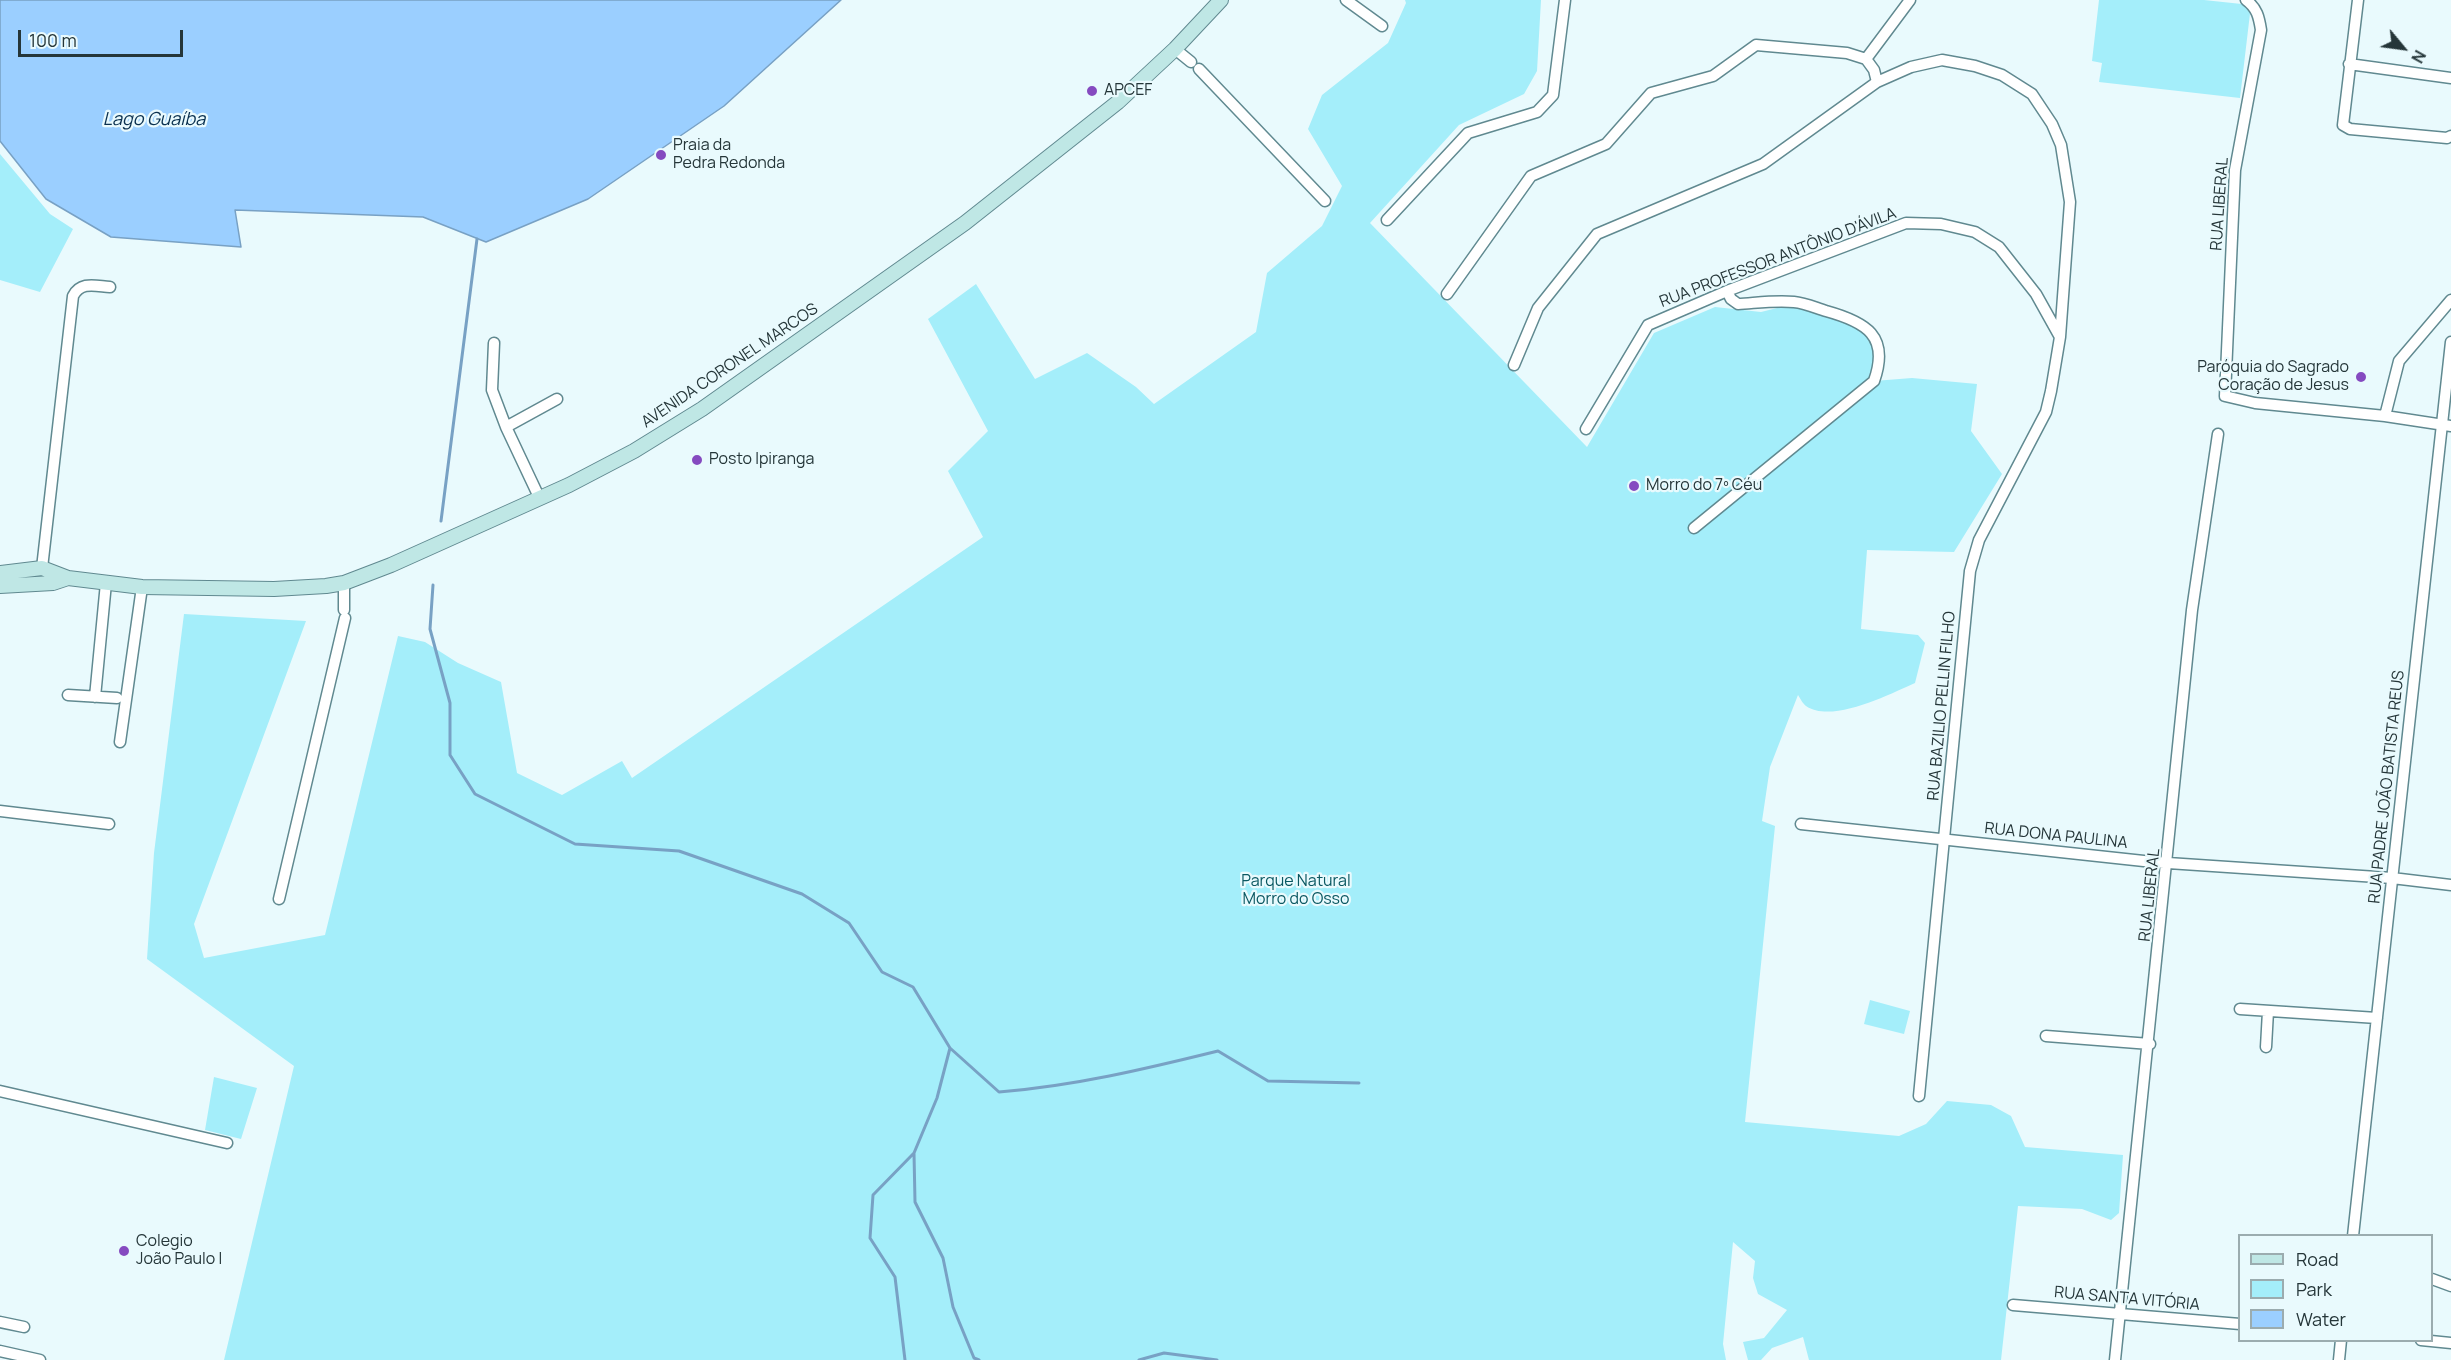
<!DOCTYPE html>
<html>
<head>
<meta charset="utf-8">
<style>
  body { margin:0 }
  #map { position:relative; width:2451px; height:1360px; overflow:hidden; background:#e9fafd; font-family:Manrope,sans-serif }
  canvas { display:block }
  .legend { position:absolute; left:2238px; top:1234px; width:195px; height:108px; box-sizing:border-box; background:#e9fafd; border:2px solid #9bacaf; margin:0; padding:8px 10px; list-style:none; font-size:18px; color:#253639 }
  .legend li { display:flex; align-items:center; gap:12px; height:30px }
  .legend b { width:30px; border:2px solid #9bacaf }
  .north { position:absolute; left:2373px; top:18px; width:60px; height:60px; -webkit-text-stroke:4px #e9fafd; paint-order:stroke; rotate:119deg; font-size:16px; font-weight:700; line-height:24px; text-align:center; color:#253639 }
  .north::after { content:''; display:block; margin:auto; width:21px; height:27px; background:#253639; clip-path:polygon(50% 0,100% 100%,50% 72%,0 100%) }
  .scale { position:absolute; left:18px; top:30px; width:165px; height:27px; box-sizing:border-box; border:3px solid #253639; border-top:0; padding-left:8px; font-size:18px; line-height:21px; white-space:nowrap; color:#253639; -webkit-text-stroke:4px #e9fafd; paint-order:stroke }
</style>
</head>
<body>
<div id="map">
<canvas width="2451" height="1360"></canvas>
<ul class="legend">
<li><b style="height:8px;background:#bfe7e5"></b>Road</li>
<li><b style="height:16px;background:#a4eefa"></b>Park</li>
<li><b style="height:16px;background:#9bcfff"></b>Water</li>
</ul>
<div class="north">N</div>
<div class="scale">100 m</div>
</div>
<script>
const g = document.querySelector('canvas').getContext('2d');
g.lineJoin = 'round';
function paint(path, color) { g.fillStyle = color; g.fill(path, 'evenodd'); }
function stroke(path, color, width, dash) { g.strokeStyle = color; g.lineWidth = width; g.lineCap = dash ? 'butt' : 'round'; g.setLineDash(dash || []); g.stroke(path); }
function label(font, color, halo, rows, align = 'center') {
  g.font = font + ' Manrope,sans-serif'; g.lineWidth = 4.5; g.setLineDash([]); g.textBaseline = 'middle'; g.strokeStyle = halo; g.fillStyle = color; for (const [text, x, y, turn = 0] of rows) {
    g.save(); g.translate(x, y); g.rotate((+turn || 0) * Math.PI / 180); g.textAlign = isNaN(turn) ? turn : align; if (halo) g.strokeText(text, 0, 0); g.fillText(text, 0, 0); g.restore();
  }
}
paint(new Path2D(`
  M1405 0H1541L1537 71 1524 94 1459 125 1370 223 1587 447 1654 333 1715 307 1761 312 1789 305 1858 323 1873 340 1874 381 1912 378 1977 384 1971 431 2002 474 1954 552 1867 550 1861 629 1918 635 1925 643 1915 683C1890 694 1832 724 1806 706 1803 704 1800 698 1798 695L1770 767 1762 821 1775 826 1745 1122 1899 1136 1926 1124 1947 1101 1991 1105 2011 1116 2025 1147 2123 1155 2119 1213 2111 1220 2082 1209 2018 1206 2001 1360H1809L1803 1337 1772 1348 1761 1360H1748L1743 1342 1764 1338 1787 1310 1758 1294 1753 1278 1755 1261 1733 1242 1723 1344 1726 1360H224L294 1066 147 959 154 853 184 614 306 621 194 924 204 958 325 935 398 636 425 642 458 663 501 682 517 773 562 795 622 761 632 778 983 537 948 471 988 431 928 319 976 284 1035 379 1087 353 1136 387 1154 404 1256 332 1267 273 1322 226 1342 186 1308 129 1322 95 1388 43 1406 3Z
  M2099 0H2204L2251 5 2240 98 2099 82 2102 63 2092 61Z
  M0 154 50 214 73 229 40 292 0 280Z
  M1870 1000 1910 1011 1904 1034 1864 1024Z
  M214 1077 257 1088 241 1139 205 1130Z`), '#a4eefa');
const water = new Path2D(`
  M0 0H841L724 106 588 199 486 242 423 217 235 210 241 247 111 237 46 199 0 141Z`);
paint(water, '#9bcfff');
stroke(water, '#78a1c4', 1.5);
stroke(new Path2D(`
  M441 521 477 239
  M433 585 430 629 450 703V755L475 794 575 844 679 851 802 894 849 923 882 972 913 987 950 1048 937 1098 914 1153 915 1202 943 1258 953 1307 974 1358 979 1360
  M950 1048 999 1092C1074 1086 1145 1069 1218 1051L1268 1081 1359 1083
  M905 1360 895 1277 870 1238 873 1195 914 1153
  M1139 1360 1164 1353 1217 1360`), '#78a1c4', 3);
const minor = new Path2D(`
  M1346 0 1382 26
  M2246 0C2257 8 2259 17 2261 30L2235 170 2225 396 2255 403 2385 416 2451 426
  M2358 0 2343 125 2350 129 2447 138 2451 136
  M1175 49 1191 62
  M1866 59 1910 0
  M1866 59 1874 70 1877 82
  M2349 64 2451 78
  M1199 69 1325 201
  M1387 220 1468 133 1537 112 1553 95 1565 0
  M1447 294 1531 176 1606 144 1651 93 1713 76 1756 45 1847 53 1866 59
  M494 343 492 390 506 427 539 497
  M1514 365 1538 308 1597 234 1763 164 1877 82 1911 67 1942 60 1975 66 2002 75 2032 94 2052 124 2061 145 2070 202 2060 337 2051 391 2046 412 1979 540 1970 571 1919 1096
  M2385 416 2399 361 2451 300
  M506 427 557 399
  M1586 429 1648 325 1727 291 1906 223 1941 224 1975 232 1999 247 2036 294 2060 337
  M1694 528 1874 381C1890 336 1866 322 1826 311 1816 308 1805 303 1794 302 1776 300 1756 303 1738 304L1731 299 1727 291
  M42 568 73 296C81 281 95 286 110 287
  M344 610V583
  M68 695 117 698
  M95 697 106 583
  M120 742 142 587
  M0 811 109 824
  M1801 824 2153 862 2392 878 2451 885
  M279 899 345 618
  M2240 1009 2377 1018
  M2046 1036 2150 1044
  M2266 1047 2268 1011
  M0 1091 227 1143
  M2353 1236 2451 342
  M2432 1279 2451 1286
  M2013 1305 2240 1324
  M0 1322 24 1327
  M2421 1340 2451 1343
  M0 1351 40 1360
  M2115 1360 2192 610 2218 434
  M2339 1360 2341 1340`);
const secondary = new Path2D(`
  M0 573 42 568 68 578 142 587 274 589 326 586 344 583 391 565 569 485 634 451 702 409 965 223 1118 102 1175 49 1221 0
  M0 586 53 583 68 578`);
stroke(minor, '#608990', 13);
stroke(secondary, '#608990', 16);
stroke(minor, '#fff', 10);
stroke(secondary, '#bfe7e5', 14);
for (const [x, y, r, color] of [
  [1092,91,6,"#854ac0"],
  [661,155,6,"#854ac0"],
  [2361,377,6,"#854ac0"],
  [697,460,6,"#854ac0"],
  [1634,486,6,"#854ac0"],
  [124,1251,6,"#854ac0"]
]) { const dot = new Path2D(); dot.arc(x, y, r, 0, 2 * Math.PI); g.fillStyle = color; g.fill(dot); stroke(dot, '#e9fafd', 2); }
label('16px', '#253639', '#e9fafd', [
  ["APCEF",1104,91],
  ["Praia da",673,146],
  ["Pedra Redonda",673,164],
  ["Paróquia do Sagrado",2349,368,"right"],
  ["Coração de Jesus",2349,386,"right"],
  ["Posto Ipiranga",709,460],
  ["Morro do 7º Céu",1646,486],
  ["Colegio",136,1242],
  ["João Paulo I",136,1260]
], 'left');
label('16px', '#253639', '#e9fafd', [
  ["RUA LIBERAL",2220,204,-86],
  ["RUA PROFESSOR ANTÔNIO D'ÁVILA",1778,258,-21],
  ["AVENIDA CORONEL MARCOS",730,366,-34],
  ["RUA BAZILIO PELLIN FILHO",1942,706,-85],
  ["RUA PADRE JOÃO BATISTA REUS",2387,787,-84],
  ["RUA DONA PAULINA",2056,836,6],
  ["RUA LIBERAL",2150,895,-84],
  ["RUA SANTA VITÓRIA",2127,1299,5]
]);
label('16px', '#0a5862', '#e9fafd', [
  ["Parque Natural",1296,882],
  ["Morro do Osso",1296,900]
]);
label('italic 18px', '#0a3150', '#e9fafd', [
  ["Lago Guaíba",154,120]
]);
</script>
</body>
</html>
